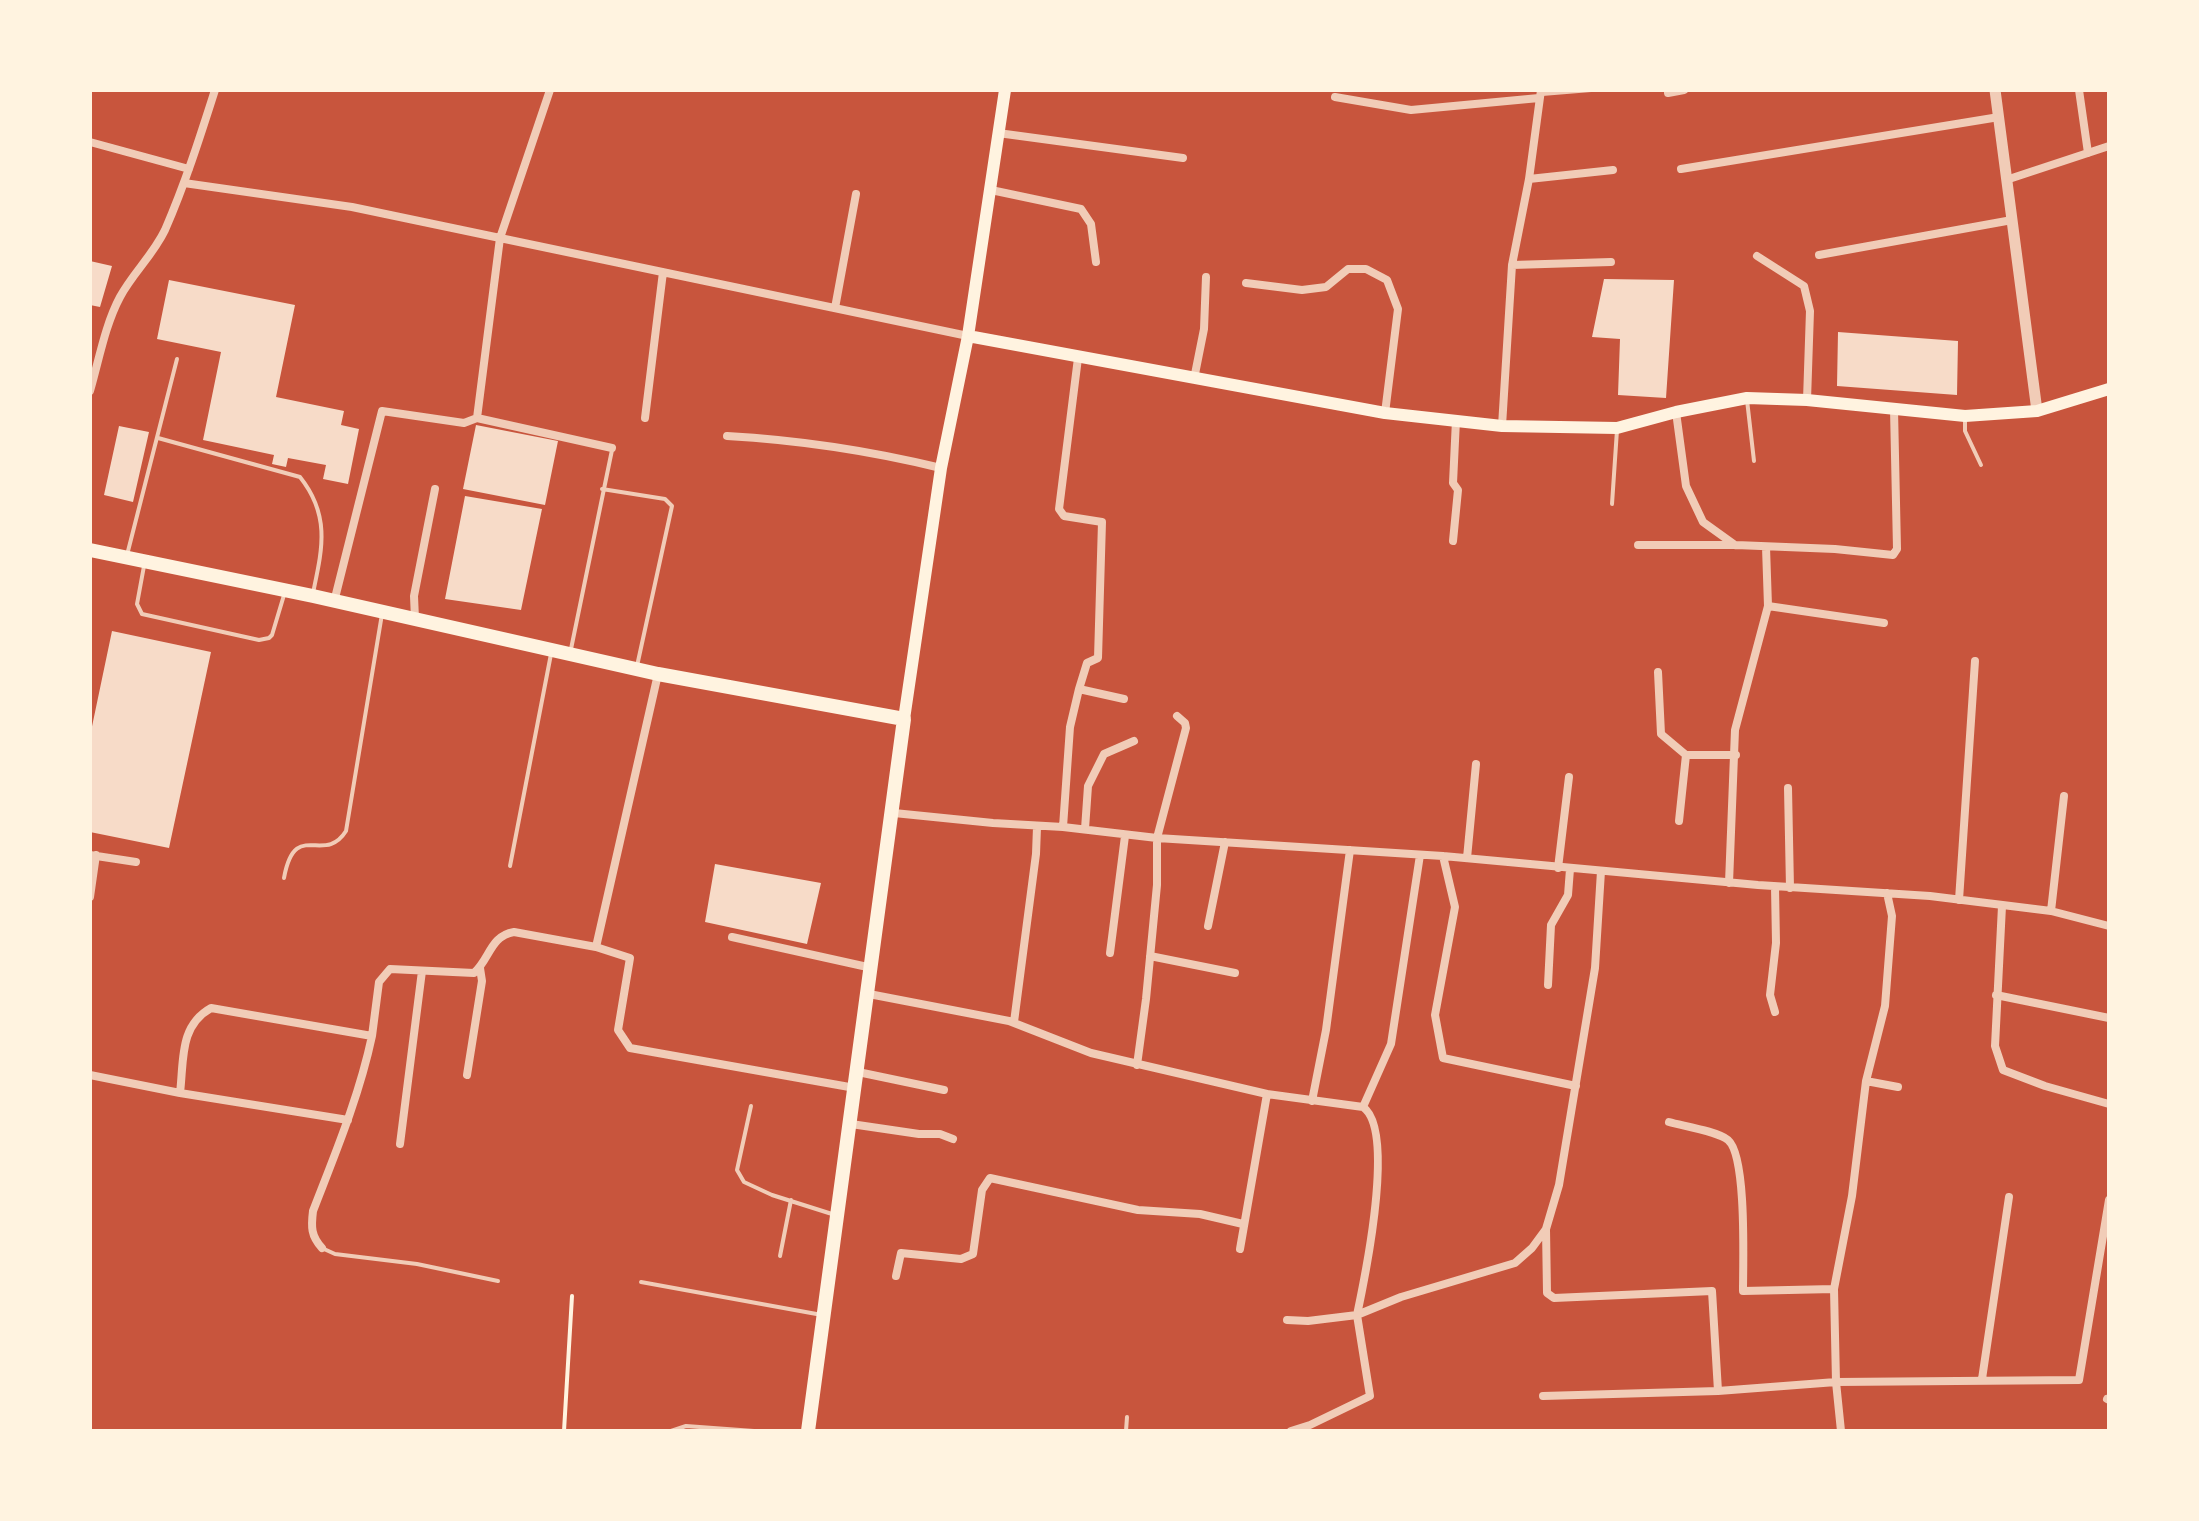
<!DOCTYPE html>
<html>
<head>
<meta charset="utf-8">
<style>
  body { margin:0 }
  #map { position:relative; width:2199px; height:1521px; overflow:hidden; background:#c8553d; font-family:Figtree,sans-serif }
  canvas { display:block }
  .frame { position:absolute; inset:0; border:92px solid #fff3e0; pointer-events:none }
</style>
</head>
<body>
<div id="map">
<canvas width="2199" height="1521"></canvas>
<div class="frame"></div>
</div>
<script>
const g = document.querySelector('canvas').getContext('2d');
g.lineJoin = 'round';
function paint(path, color) { g.fillStyle = color; g.fill(path, 'evenodd'); }
function stroke(path, color, width, dash) { g.strokeStyle = color; g.lineWidth = width; g.lineCap = dash ? 'butt' : 'round'; g.setLineDash(dash || []); g.stroke(path); }
paint(new Path2D(`
  M90 261 112 266 100 307 90 305Z
  M1604 279 1674 280 1666 398 1618 395 1620 339 1592 337Z
  M169 280 295 305 276 397 344 411 341 425 359 429 348 484 323 479 326 465 288 458 286 467 272 464 274 455 203 440 221 352 157 339Z
  M1838 332 1958 341 1957 395 1837 386Z
  M476 425 558 441 545 505 463 489Z
  M119 426 149 432 133 502 104 495Z
  M465 496 542 509 521 610 445 599Z
  M112 631 211 652 169 848 90 832V736Z
  M715 864 821 883 807 944 705 922Z`), '#f7dbc8');
stroke(new Path2D(`
  M564 1431 572 1296`), '#fff3e0', 4);
stroke(new Path2D(`
  M1542 94 1591 90
  M1747 400 1754 461
  M1965 419V431L1981 465
  M158 438 300 477C331 516 322 550 313 593
  M602 489 665 499 672 506 637 666
  M1612 504 1617 430
  M127 555 177 359
  M144 566 137 604 142 614 259 640 269 638 272 635 284 595
  M571 649 612 450
  M510 866 551 654
  M284 878C295 818 324 866 346 831L382 614
  M751 1106 737 1170 744 1182 772 1195 832 1214
  M324 1249 335 1254 417 1264 498 1281
  M780 1256 791 1200
  M641 1282 822 1315
  M671 1431 686 1426 754 1431
  M1126 1431 1127 1417`), '#f1ccb7', 4);
stroke(new Path2D(`
  M2079 90 2088 153
  M1668 93 1684 90
  M1335 97 1411 110 1539 98
  M998 133 1183 158
  M90 142 189 169
  M1681 169 1999 117
  M1529 179 1613 170
  M2009 179 2109 146
  M184 183 352 207 968 336
  M991 190 1081 209 1091 224 1096 262
  M1819 255 2012 220
  M1757 256 1804 286 1810 311 1807 400
  M1512 265 1611 262
  M1246 283 1302 290 1326 287 1348 269H1366L1387 280 1398 309 1385 413
  M835 308 856 194
  M1078 358 1059 509 1064 516 1102 522 1098 658 1087 663 1079 689
  M1194 379 1204 329 1206 277
  M90 391C99 360 105 325 120 297 133 273 153 255 165 230 185 184 200 137 215 90
  M1676 412 1686 486 1703 522 1735 545
  M477 418 500 238 550 90
  M645 418 663 272
  M1502 426 1512 265 1529 179 1541 90
  M727 436C799 440 871 451 941 468
  M1453 541 1458 490 1453 483 1456 420
  M1638 545H1736L1835 549 1893 555 1897 549 1894 409
  M334 602 382 411 464 423 477 418 612 448
  M1768 606 1884 623
  M415 619 414 596 435 489
  M1658 672 1661 734 1686 755H1736
  M1788 788 1790 888
  M894 813 993 823 1063 827 1157 838 1443 856 1758 885 1930 896 2051 911 2109 926
  M1679 821 1686 755
  M1063 827 1070 727 1079 689 1124 699
  M1085 829 1088 786 1104 754 1134 741
  M90 855 136 862
  M1443 856 1455 907 1435 1015 1443 1058 1576 1086
  M1467 858 1476 764
  M1558 868 1569 777
  M1729 883 1735 730 1768 606 1766 547
  M1775 887 1776 943 1770 995 1775 1012
  M90 897 96 855
  M1959 900 1975 661
  M2002 906 1995 1046 2003 1070 2045 1086 2109 1104
  M2051 911 2064 796
  M1208 926 1225 842
  M732 937 872 968
  M596 947 658 674
  M1110 953 1125 836
  M1150 956 1235 973
  M1548 985 1551 925 1568 895 1570 869
  M869 994 1009 1021 1091 1053 1267 1094 1240 1249
  M1996 995 2109 1018
  M1014 1022 1036 854 1037 827
  M372 1036 379 982 390 969 474 973C490 959 490 936 514 932L596 947 630 958 618 1030 630 1048 855 1088
  M1137 1065 1146 999 1157 885V838L1186 728 1185 723 1177 716
  M858 1072 944 1090
  M90 1075 180 1093C184 1060 179 1026 211 1008L372 1036C359 1097 335 1154 313 1211 311 1227 311 1236 322 1248
  M467 1075 482 981 480 968
  M1866 1081 1898 1087
  M180 1093 348 1120
  M1267 1094 1363 1107C1396 1130 1365 1277 1357 1315L1308 1321 1287 1320
  M1312 1101 1326 1030 1350 850
  M1363 1107 1391 1044 1420 855
  M1669 1122C1683 1126 1717 1131 1728 1140 1747 1156 1743 1263 1743 1291L1834 1289
  M851 1124 919 1134H940L953 1139
  M400 1144 422 971
  M1546 1229 1547 1293 1554 1298 1712 1291 1718 1391
  M896 1276 901 1253 961 1259 973 1254 982 1190 990 1178 1138 1210 1200 1214 1243 1224
  M1982 1379 2009 1197
  M1543 1396 1718 1391 1836 1382 2079 1380 2109 1200
  M2107 1399 2109 1400
  M1291 1431 1310 1425 1370 1396 1357 1315 1401 1297 1515 1263 1532 1248 1546 1229 1559 1185 1595 968 1601 871
  M1841 1431 1836 1382 1834 1289 1852 1196 1866 1081 1885 1006 1892 916 1887 893`), '#f1ccb7', 8);
stroke(new Path2D(`
  M1995 90 2037 411`), '#f1ccb7', 11);
stroke(new Path2D(`
  M968 336 1385 413 1502 426 1617 428 1676 412 1747 398 1807 400 1965 416 2037 411 2109 389
  M904 719 941 468 968 336 1005 90`), '#fff3e0', 12);
stroke(new Path2D(`
  M90 550 313 596 658 674 904 719 808 1431`), '#fff3e0', 14);
</script>
</body>
</html>
